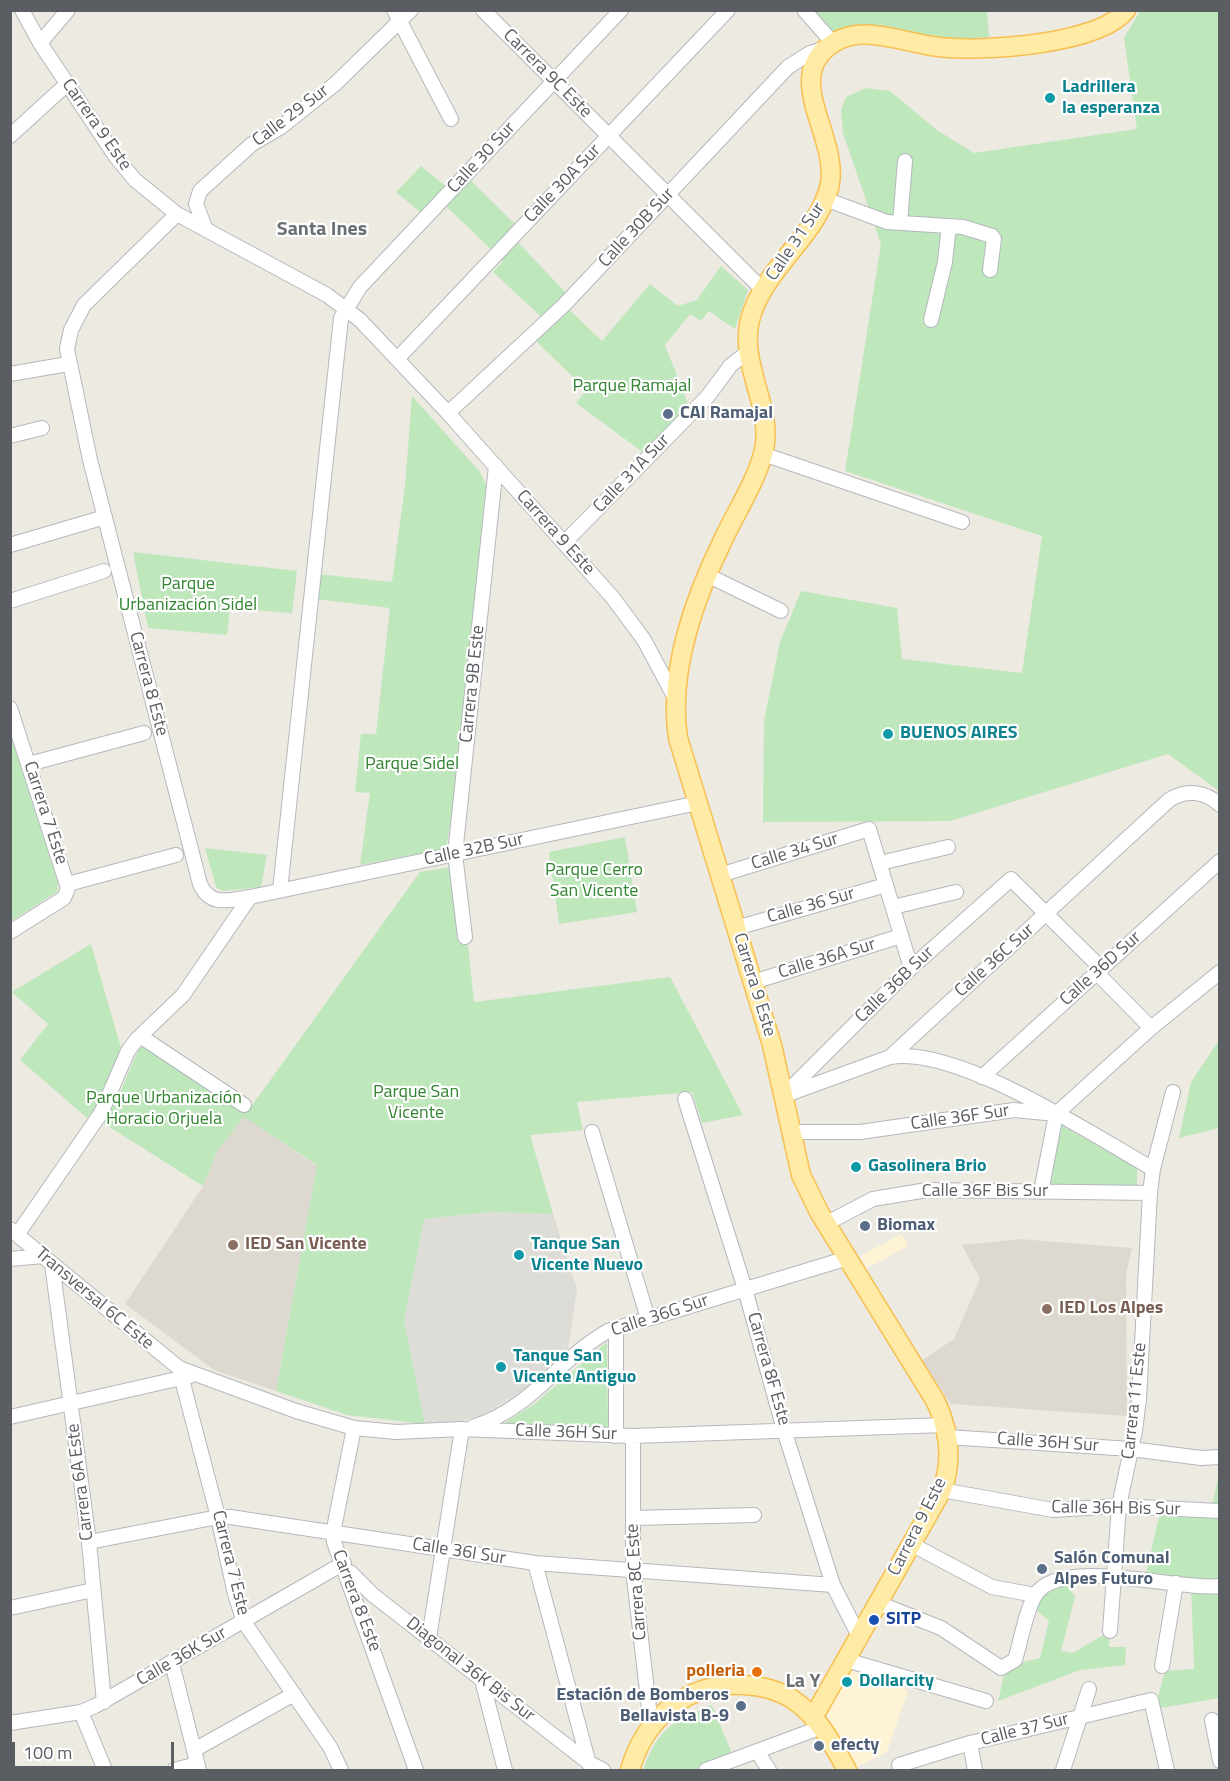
<!DOCTYPE html>
<html>
<head>
<meta charset="utf-8">
<style>
  body { margin:0 }
  #map { position:relative; width:1230px; height:1781px; overflow:hidden; background:#edeae1; font-family:"Titillium Web",sans-serif }
  canvas { display:block }
  .frame { position:absolute; inset:0; border:12px solid #5a5e63; pointer-events:none }
  .scale { position:absolute; left:12px; top:1742px; width:162px; height:27px; box-sizing:border-box; border:3px solid #5a5e63; border-top:0; padding-left:8px; font-size:18px; line-height:21px; white-space:nowrap; color:#5a5e63; -webkit-text-stroke:4px #fff; paint-order:stroke }
</style>
</head>
<body>
<div id="map">
<canvas width="1230" height="1781"></canvas>
<div class="frame"></div>
<div class="scale">100 m</div>
</div>
<script>
const g = document.querySelector('canvas').getContext('2d');
g.lineJoin = 'round';
function paint(path, color) { g.fillStyle = color; g.fill(path, 'evenodd'); }
function stroke(path, color, width, dash) { g.strokeStyle = color; g.lineWidth = width; g.lineCap = dash ? 'butt' : 'round'; g.setLineDash(dash || []); g.stroke(path); }
function label(font, color, halo, rows, align = 'center') {
  g.font = font + ' "Titillium Web",sans-serif'; g.lineWidth = 4.5; g.setLineDash([]); g.textBaseline = 'middle'; g.strokeStyle = halo; g.fillStyle = color; for (const [text, x, y, turn = 0] of rows) {
    g.save(); g.translate(x, y); g.rotate((+turn || 0) * Math.PI / 180); g.textAlign = isNaN(turn) ? turn : align; if (halo) g.strokeText(text, 0, 0); g.fillText(text, 0, 0); g.restore();
  }
}
paint(new Path2D(`
  M902 1234 908 1246 867 1268 860 1256Z
  M850 1670 908 1691 887 1752 855 1768 827 1715Z`), '#fff3d5');
paint(new Path2D(`
  M490 1212 553 1214 577 1289 568 1349 526 1389 482 1415 456 1423 425 1424 404 1321 424 1219Z`), '#dedcd6');
paint(new Path2D(`
  M244 1116 317 1166 276 1391 214 1370 125 1304 203 1186 217 1151Z
  M1020 1239 1132 1248 1126 1275 1127 1416 951 1404 921 1361 954 1339 980 1279 962 1245Z`), '#ded9d0');
paint(new Path2D(`
  M812 11H987L989 37 955 39 897 30 833 34Z
  M1140 11H1219V791L1168 754 950 821 763 822 764 721 780 642 801 591 897 608 902 659 1022 673 1042 536 845 471 881 244 843 133 841 110 846 97 866 88 890 91 937 130 974 153 1137 129 1124 38Z
  M421 166 448 188 462 172 520 229 513 237 566 293 559 300 602 341 650 284 678 306 697 300 721 266 748 290 735 329 709 311 701 321 690 314 665 345 690 409 644 453 576 403 586 390 536 341 551 326 493 272 503 261 447 207 432 222 396 192Z
  M412 396 480 472 486 485 458 775 447 844 443 849 360 865 370 793 355 792 361 734H376L390 608 315 599 318 574 392 582 405 486Z
  M133 552 297 571 292 613 230 608 227 635 148 628Z
  M11 737 58 883 57 892 11 921Z
  M625 837 637 912 559 924 549 852Z
  M205 848 267 855 261 887 222 891 216 887Z
  M452 867 467 936 474 1002 670 977 743 1115 702 1123 692 1092 577 1102 583 1130 530 1135 553 1214 490 1212 424 1219 404 1321 425 1424 347 1415 276 1391 317 1165 244 1117 217 1151 203 1186 103 1123 119 1095 141 1044 248 1111 420 872Z
  M91 944 121 1048 106 1094 87 1118 20 1060 48 1024 12 992Z
  M1219 1040V1128L1179 1138 1191 1082Z
  M1061 1125 1137 1168V1188L1048 1184Z
  M607 1342 608 1430 498 1427 533 1405Z
  M1219 1473V1698L1155 1709 1165 1671 1194 1669 1191 1582 1146 1573 1160 1512 1210 1516Z
  M1065 1582 1075 1597 1061 1651 1073 1653 1110 1631 1109 1647H1126L1125 1665 1080 1670 998 1701 1005 1671 1019 1663 1040 1658 1049 1621 1037 1611C1041 1593 1049 1589 1065 1582Z
  M712 1705 733 1756 696 1770H643C658 1729 672 1721 712 1705Z`), '#bee7bc');
const minor = new Path2D(`
  M22 10 40 43 116 157 135 180 177 214 327 295 360 320 448 413 613 598 644 640 675 698
  M394 10 451 119
  M483 10 763 290
  M804 10 833 43
  M40 43 68 10
  M10 136 67 84
  M825 199 887 222 963 227 992 236 994 239 990 270
  M177 214 84 305 71 330 67 349 90 460 200 884C210 907 229 900 250 897L698 803
  M900 223 905 161
  M206 230 196 204 200 191 252 144 281 127 335 84 411 10
  M931 320 945 262 949 226
  M398 358 728 10
  M10 374 68 364
  M448 413 564 305 788 67 810 53 827 48
  M10 436 42 428
  M763 454 962 522
  M564 543 708 396 731 365 748 352
  M10 545 105 517
  M707 575 781 611
  M10 601 104 571
  M10 708 68 888 64 898 10 932
  M29 764 144 733
  M880 863 948 847
  M720 875 869 829 911 968
  M68 884 176 855
  M280 890 341 318 360 287 621 10
  M893 907 956 892
  M736 928 886 885
  M465 937 455 854 496 466
  M1097 973 1151 1028
  M753 982 901 936
  M140 1036 244 1105
  M890 1057C957 1045 1093 1135 1153 1169
  M982 1077 1220 861
  M786 1093 911 968 1011 879 1102 969
  M783 1096 890 1057 1169 800C1186 789 1205 791 1220 805
  M685 1099 745 1289 784 1430 833 1585 859 1636
  M592 1132 648 1319
  M791 1132H860L1014 1110 1056 1114 1151 1028 1220 972
  M1041 1192 1056 1114
  M827 1223 873 1199 927 1190 1150 1193
  M10 1229 179 1368 296 1411 354 1428 396 1432 462 1429 633 1436 945 1425
  M17 1235 101 1113 128 1051 137 1039 183 995 250 897
  M10 1259 43 1256
  M52 1264 89 1542 104 1702
  M616 1328V1436
  M179 1368 218 1517 235 1594 244 1622 330 1747 341 1770
  M10 1417 190 1376
  M473 1427C534 1407 557 1360 608 1331L848 1258
  M354 1428 333 1533 334 1542 416 1770
  M633 1436V1569L651 1726
  M947 1437 1131 1449 1201 1458 1220 1457
  M942 1490 1053 1510 1119 1506 1220 1511
  M633 1518 754 1515
  M89 1542 218 1517H230L535 1563 833 1585
  M911 1544 992 1587 1035 1595
  M535 1563 589 1764
  M350 1572 373 1595 589 1763 603 1770
  M878 1603 941 1628 1001 1668 1015 1660C1021 1641 1026 1609 1036 1594 1061 1556 1179 1591 1220 1586
  M10 1608 93 1590
  M1110 1631 1119 1506 1135 1431 1139 1399 1150 1193 1153 1169 1173 1092
  M429 1638 462 1429
  M846 1660 986 1701
  M172 1663 199 1770
  M1162 1666 1176 1583
  M482 1680 505 1770
  M81 1712 105 1770
  M1212 1720 1220 1761
  M10 1723 81 1712 95 1706 344 1563
  M970 1743 975 1770
  M194 1750 294 1694
  M757 1751 769 1770
  M899 1765 970 1743 1151 1700 1167 1770
  M174 1770 197 1764
  M706 1770 822 1727
  M1063 1770 1089 1689`);
const major = new Path2D(`
  M814 1716 942 1490C953 1460 949 1430 936 1402L819 1212 801 1175 772 1045 678 738C668 672 694 599 723 540 736 512 755 483 763 454 776 408 735 362 752 313 768 266 816 236 829 188 842 138 778 76 835 42 865 24 907 44 939 47 980 52 1100 45 1126 10
  M630 1770C645 1717 688 1682 744 1685 761 1686 778 1690 792 1699 819 1717 832 1743 847 1770`);
stroke(minor, '#b4b8bc', 16);
stroke(major, '#f7bf50', 21);
stroke(minor, '#fff', 14);
stroke(major, '#ffeba5', 18);
for (const [x, y, r, color] of [
  [1050,98,6,"#0f9aa8"],
  [668,414,6,"#5c6f8a"],
  [888,734,6,"#0f9aa8"],
  [856,1167,6,"#0f9aa8"],
  [865,1226,6,"#5c6f8a"],
  [233,1245,6,"#8d6e63"],
  [519,1255,6,"#0f9aa8"],
  [1047,1309,6,"#8d6e63"],
  [501,1367,6,"#0f9aa8"],
  [1042,1569,6,"#5c6f8a"],
  [874,1620,6,"#1a4fb4"],
  [757,1672,6,"#e8710a"],
  [847,1682,6,"#0f9aa8"],
  [741,1706,6,"#5c6f8a"],
  [819,1746,6,"#5c6f8a"]
]) { const dot = new Path2D(); dot.arc(x, y, r, 0, 2 * Math.PI); g.fillStyle = color; g.fill(dot); stroke(dot, '#fff', 2); }
label('18px', '#5a5e63', '#fff', [
  ["Carrera 9C Este",547,74,45],
  ["Calle 29 Sur",291,116,-37],
  ["Carrera 9 Este",96,125,55],
  ["Calle 30 Sur",482,158,-47],
  ["Calle 30A Sur",563,184,-46],
  ["Calle 30B Sur",637,228,-47],
  ["Calle 31 Sur",796,242,-56],
  ["Calle 31A Sur",632,474,-46],
  ["Carrera 9 Este",555,533,48],
  ["Carrera 8 Este",148,684,75],
  ["Carrera 9B Este",473,684,-84],
  ["Carrera 7 Este",45,813,72],
  ["Calle 32B Sur",474,850,-12],
  ["Calle 34 Sur",795,852,-17],
  ["Calle 36 Sur",811,906,-16],
  ["Calle 36A Sur",827,959,-17],
  ["Calle 36C Sur",995,961,-42],
  ["Calle 36D Sur",1101,969,-42],
  ["Carrera 9 Este",754,985,73],
  ["Calle 36B Sur",895,985,-44],
  ["Calle 36F Sur",960,1118,-8],
  ["Calle 36F Bis Sur",985,1192],
  ["Transversal 6C Este",94,1299,40],
  ["Calle 36G Sur",660,1316,-18],
  ["Carrera 8F Este",768,1369,74],
  ["Carrera 11 Este",1135,1401,-84],
  ["Calle 36H Sur",566,1433,2],
  ["Calle 36H Sur",1048,1443,4],
  ["Carrera 6A Este",81,1482,-97],
  ["Calle 36H Bis Sur",1116,1509,1],
  ["Carrera 9 Este",918,1527,-63],
  ["Calle 36I Sur",459,1552,9],
  ["Carrera 7 Este",230,1563,76],
  ["Carrera 8C Este",637,1582,-94],
  ["Carrera 8 Este",356,1601,69],
  ["Calle 36K Sur",182,1657,-30],
  ["Diagonal 36K Bis Sur",470,1670,38],
  ["Calle 37 Sur",1025,1730,-14]
]);
label('bold 18px', '#0d838f', '#fff', [
  ["Ladrillera",1062,88],
  ["la esperanza",1062,109],
  ["BUENOS AIRES",900,734],
  ["Gasolinera Brio",868,1167],
  ["Tanque San",531,1245],
  ["Vicente Nuevo",531,1266],
  ["Tanque San",513,1357],
  ["Vicente Antiguo",513,1378],
  ["Dollarcity",859,1682]
], 'left');
label('18px', '#318430', '#fff', [
  ["Parque Ramajal",632,387],
  ["Parque",188,585],
  ["Urbanización Sidel",188,606],
  ["Parque Sidel",412,765],
  ["Parque Cerro",594,871],
  ["San Vicente",594,892],
  ["Parque San",416,1093],
  ["Vicente",416,1114],
  ["Parque Urbanización",164,1099],
  ["Horacio Orjuela",164,1120]
]);
label('bold 18px', '#4e5e75', '#fff', [
  ["CAI Ramajal",680,414],
  ["Biomax",877,1226],
  ["Salón Comunal",1054,1559],
  ["Alpes Futuro",1054,1580],
  ["Estación de Bomberos",729,1696,"right"],
  ["Bellavista B-9",729,1717,"right"],
  ["efecty",831,1746]
], 'left');
label('bold 18px', '#785e54', '#fff', [
  ["IED San Vicente",245,1245],
  ["IED Los Alpes",1059,1309]
], 'left');
label('bold 18px', '#164399', '#fff', [
  ["SITP",886,1620]
], 'left');
label('bold 18px', '#c56008', '#fff', [
  ["polleria",745,1672]
], 'right');
label('bold 20px', '#6b7075', '#fff', [
  ["Santa Ines",322,230],
  ["La Y",803,1682]
]);
</script>
</body>
</html>
